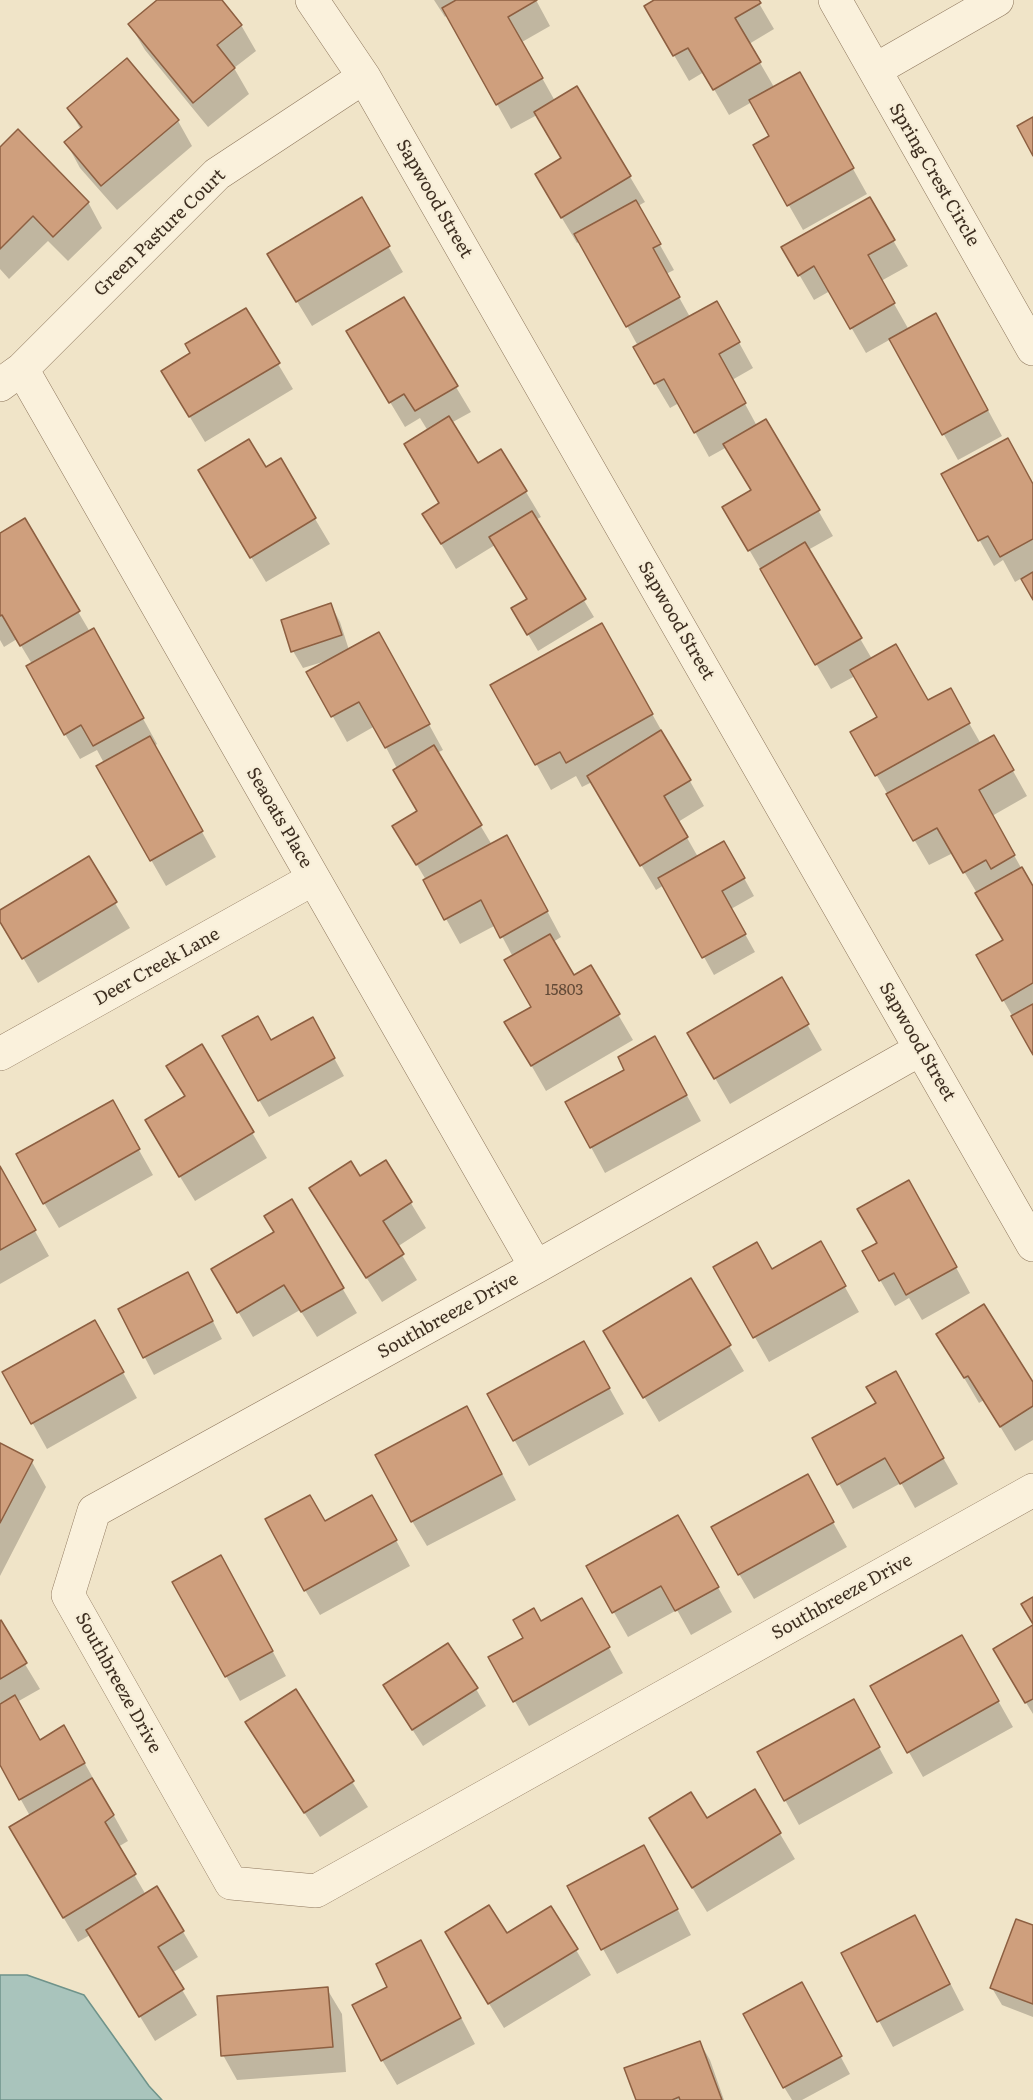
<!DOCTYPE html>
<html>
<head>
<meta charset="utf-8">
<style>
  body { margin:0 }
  canvas { display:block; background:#f0e4c8 }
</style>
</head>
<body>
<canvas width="1033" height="2100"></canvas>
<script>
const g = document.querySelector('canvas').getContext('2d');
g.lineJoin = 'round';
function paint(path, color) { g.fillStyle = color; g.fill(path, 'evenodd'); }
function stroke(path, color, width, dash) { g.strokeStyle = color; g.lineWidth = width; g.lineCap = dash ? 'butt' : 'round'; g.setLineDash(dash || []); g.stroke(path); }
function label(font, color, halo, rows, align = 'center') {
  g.font = font + ' Literata,serif'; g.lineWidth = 4.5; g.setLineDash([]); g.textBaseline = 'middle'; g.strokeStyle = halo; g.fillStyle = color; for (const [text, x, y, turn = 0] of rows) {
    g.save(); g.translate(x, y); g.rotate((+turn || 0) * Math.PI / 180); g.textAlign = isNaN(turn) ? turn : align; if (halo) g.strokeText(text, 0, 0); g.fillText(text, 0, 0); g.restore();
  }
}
const water = new Path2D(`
  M0 1975H27L84 1995 149 2086 162 2100H0Z`);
paint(water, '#a9c4bc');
stroke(water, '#6f938a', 1.5);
paint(new Path2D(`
  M160 0H220L241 25 256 51 234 68 249 94 208 127 145 50 130 25Z
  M434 0H536L550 26 522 42 555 101 577 88 645 202 638 206 674 270 666 274 690 317 731 328 753 368 732 380 757 426 766 421 833 536 808 550 872 659 928 702 950 690 981 744 1008 762 1027 796 992 816 1033 889V1052L978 956 1005 940 953 853 929 865 852 733 879 718 855 676 831 689 724 507 753 491 727 447 709 457 679 403 670 408 655 383 638 346 580 241 577 243 551 200 563 159 537 115 511 129 447 15 445 17Z
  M657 0H757L774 29 749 44 774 87 814 99 867 194 803 230 755 146 771 136 752 102 729 115 704 72 689 81 646 7Z
  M69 109 178 121 192 146 117 210 80 168 66 142 81 130Z
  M0 149 88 202 102 228 68 261 48 241 9 279 0 269Z
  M869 199 908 266 881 281 909 330 950 340 1002 436 958 460 891 339 866 353 830 291 814 300 783 247Z
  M361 200 403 272 312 326 284 280Z
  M363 357 456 387 471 412 451 423 477 465 526 492 541 517 535 520 594 617 538 651 513 609 529 600 495 545 456 569 438 539 441 504 428 431 420 418 405 427Z
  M278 364 293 389 205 442 177 396Z
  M280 460 330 544 266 582 214 496Z
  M943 475 1033 486V597L1022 578 1015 582 1003 560 994 566Z
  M24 520 90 632 108 655 157 744 154 746 216 857 166 886 98 767 104 763 97 750 80 759 65 734 32 664 17 639 4 647 0 640V535Z
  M331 605 340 622 349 650 393 659 443 750 437 753 492 845 521 862 561 937 553 942 573 977 590 967 633 1040 546 1091 507 1023 533 1007 513 957 496 925 460 944 425 881 426 880 404 843 419 811 375 726 347 742 308 672 326 662V661L303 668 293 651Z
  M616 650 704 806 678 822 698 857 734 860 754 896 731 909 755 952 714 975 664 885 656 890 592 782 582 787 576 776 551 790 492 685Z
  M115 903 130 928 38 983 0 919V912Z
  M781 979 822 1050 730 1104 689 1033Z
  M322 1036 344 1076 269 1117 259 1100 271 1042Z
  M201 1046 267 1158 195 1201 161 1146 186 1097Z
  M669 1063 701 1121 605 1173 567 1103 626 1070Z
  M112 1102 153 1175 59 1228 44 1203Z
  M386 1162 426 1228 397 1247 417 1280 382 1302 325 1213 360 1178Z
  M0 1169 49 1256 0 1284Z
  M291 1202 357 1313 317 1337 300 1310 253 1337 213 1269 276 1233Z
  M923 1207 970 1293 922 1320 909 1298 895 1306 864 1252 879 1244Z
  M820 1243 859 1312 769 1362 715 1267 771 1271Z
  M690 1280 744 1371 659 1422 605 1331Z
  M198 1292 222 1339 154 1375 120 1310Z
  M938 1334 1033 1385V1440L1015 1451 984 1400 979 1403Z
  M109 1347 137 1398 47 1449 4 1372Z
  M598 1368 624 1414 529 1466 489 1395Z
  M909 1398 958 1484 915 1508 901 1483 853 1509 814 1439Z
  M481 1433 516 1500 427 1546 412 1521Z
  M0 1445 32 1462 46 1487 0 1576Z
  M821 1501 847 1547 754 1599 739 1574Z
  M678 1517 732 1612 691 1635 677 1610 628 1637 588 1567Z
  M324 1522H386L410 1566 320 1615 305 1590Z
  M235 1582 286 1676 240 1701 226 1676Z
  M0 1623 40 1689 17 1702 39 1742 74 1744 128 1841 118 1847 146 1895 157 1888 198 1957 172 1973 197 2015 155 2041 90 1935 78 1942 25 1853 30 1816 0 1762Z
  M541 1623 596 1625 623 1673 529 1726 490 1658 525 1639Z
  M1033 1627V1714L1009 1675Z
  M962 1637 1013 1727 923 1777 872 1687Z
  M476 1689 486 1706 423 1746 395 1703Z
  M295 1691 368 1807 320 1837 262 1747Z
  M867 1726 893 1773 799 1825 785 1800Z
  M755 1792 795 1859 707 1912 665 1843Z
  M658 1872 691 1935 617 1974 603 1949Z
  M551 1908 591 1975 504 2028 461 1958 506 1935Z
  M1033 1927V2017L1002 2005 992 1988Z
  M929 1942 964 2010 893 2047 843 1954Z
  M435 1968 475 2044 397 2085 382 2060 389 1987Z
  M327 1989 342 2014 346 2072 237 2080 223 2055Z
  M811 2002 850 2074 802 2100H792L784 2087Z
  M700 2043 710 2060 724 2100H637Z`), '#0003');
const building = new Path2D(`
  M157 0H222L242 25 217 45 235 68 193 103 128 24Z
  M456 0H537L508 17 543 78 496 105 442 8Z
  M654 0H759L761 3 735 18 761 62 713 90 688 48 673 56 644 6Z
  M127 58 179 120 101 186 64 142 82 127 67 108Z
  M800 72 854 168 787 206 753 145 769 136 749 100Z
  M577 86 631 176 561 218 535 174 561 158 534 112Z
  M1033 117V156L1017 126Z
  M18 129 89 202 53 237 33 216 0 249V147Z
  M362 197 390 246 296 302 267 254Z
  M870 197 895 240 868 255 895 303 850 329 814 266 798 276 781 247Z
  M636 200 661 244 653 248 680 297 626 327 574 234Z
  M404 297 458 386 415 411 404 394 389 403 346 331Z
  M717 301 740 342 719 354 746 403 694 433 664 379 654 384 633 347Z
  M246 308 280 363 189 417 161 371 190 353 185 344Z
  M936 313 988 410 942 435 889 339Z
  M449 416 478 463 501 449 527 491 441 544 422 514 439 503 404 444Z
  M766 419 820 510 748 551 722 507 751 490 723 444Z
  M1008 438 1033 484V539L1000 557 988 536 978 541 941 474Z
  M249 439 266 467 281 458 316 518 250 558 198 470Z
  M532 511 586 599 527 635 511 608 527 599 489 537Z
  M25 518 80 611 20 646 2 615 0 616V533Z
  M805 542 862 638 815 665 760 569Z
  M1033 572V600L1021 579Z
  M331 603 342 635 291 652 281 620Z
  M602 623 653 714 566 763 560 752 535 765 490 685Z
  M94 628 144 718 93 746 81 725 64 735 26 666Z
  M379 632 430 724 385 748 359 702 331 717 306 672Z
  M896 644 928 700 951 688 970 723 875 776 850 732 877 717 850 670Z
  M661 730 691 780 664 796 688 837 640 866 587 776Z
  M994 735 1014 770 979 790 1015 855 991 869 986 860 963 873 937 828 913 841 886 794Z
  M150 736 203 831 150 861 96 766Z
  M434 745 482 825 416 865 392 826 417 811 393 770Z
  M507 835 548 911 500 938 481 900 444 920 423 880Z
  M724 841 745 878 722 891 746 934 702 958 658 878Z
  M89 856 117 902 22 959 0 922V910Z
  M1022 867 1033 886V983L1002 1001 976 955 1003 940 975 893Z
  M550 934 574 975 591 965 620 1014 531 1066 504 1022 531 1007 504 960Z
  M782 977 809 1024 714 1079 687 1033Z
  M1033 1004V1055L1011 1016Z
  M258 1016 271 1040 313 1017 335 1058 258 1101 222 1036Z
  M655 1036 687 1095 590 1148 565 1102 624 1070 618 1057Z
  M202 1044 254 1132 179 1177 145 1120 185 1096 166 1066Z
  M113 1100 140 1149 43 1204 16 1154Z
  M386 1160 412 1202 383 1221 404 1254 366 1278 309 1188 351 1161 360 1176Z
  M0 1166 36 1230 0 1250Z
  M909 1180 957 1267 906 1295 894 1273 879 1281 862 1251 877 1243 857 1209Z
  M292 1199 344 1288 301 1312 284 1285 237 1313 211 1269 274 1232 264 1216Z
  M821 1241 846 1286 753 1338 713 1267 757 1242 772 1269Z
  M188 1272 213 1321 143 1358 118 1309Z
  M691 1278 731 1345 643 1398 603 1331Z
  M984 1304 1033 1382V1406L1000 1427 968 1376 964 1378 936 1334Z
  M95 1320 124 1372 31 1424 2 1372Z
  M584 1341 610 1388 513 1441 487 1394Z
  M896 1371 944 1458 900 1484 885 1458 837 1485 812 1438 876 1403 866 1387Z
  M467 1406 502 1474 411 1522 375 1455Z
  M0 1443 33 1460 0 1523Z
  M808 1474 834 1522 738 1575 711 1527Z
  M310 1495 325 1521 372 1495 397 1540 304 1591 265 1519Z
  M678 1515 719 1587 675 1611 661 1586 612 1613 586 1566Z
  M221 1555 273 1651 225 1677 172 1582Z
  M1033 1597V1624L1021 1604Z
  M582 1598 610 1647 513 1702 488 1657 523 1638 513 1620 534 1608 541 1621Z
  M1 1620 27 1663 0 1679V1621Z
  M1033 1625V1699L1025 1703 993 1649Z
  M962 1635 999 1701 907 1753 870 1686Z
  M448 1643 478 1688 412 1730 383 1685Z
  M296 1689 354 1781 304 1813 245 1722Z
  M15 1695 40 1740 64 1725 85 1763 19 1800 0 1765V1704Z
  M854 1699 880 1747 784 1801 757 1752Z
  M92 1778 114 1815 105 1822 136 1874 63 1918 9 1827Z
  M755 1789 781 1833 692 1888 649 1818 691 1792 707 1818Z
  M644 1845 678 1909 601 1950 567 1886Z
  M157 1886 184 1931 158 1947 184 1989 139 2017 86 1930Z
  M489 1905 507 1933 551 1906 578 1949 488 2004 445 1932Z
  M915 1915 950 1984 877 2022 841 1953Z
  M1016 1919 1033 1925V2004L990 1988Z
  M421 1940 461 2018 381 2061 352 2005 387 1987 376 1964Z
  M802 1982 842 2056 783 2088 743 2014Z
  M328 1987 333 2047 221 2056 217 1996Z
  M700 2041 722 2100H680L679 2097 672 2100H636L624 2068Z`);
paint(building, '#cf9f7d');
stroke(building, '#8d5f41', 1.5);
const minor = new Path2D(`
  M312 0 364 77 1033 1245
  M835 0 1033 349
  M875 70 997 0
  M22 369 536 1267
  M0 385 22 369 217 174 364 77
  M921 1049 536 1267 94 1511 68 1595 231 1883 316 1891 1033 1490
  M0 1054 313 879`);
stroke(minor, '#8d765c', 34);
stroke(minor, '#faf1dc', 33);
label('15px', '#624a37', null, [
  ["15803",564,991]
]);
label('18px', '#3d2e20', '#f7eed8', [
  ["Spring Crest Circle",934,175,60],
  ["Sapwood Street",434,199,60],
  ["Green Pasture Court",160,233,-44],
  ["Sapwood Street",676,621,60],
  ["Seaoats Place",279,818,60],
  ["Deer Creek Lane",157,967,-29],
  ["Sapwood Street",917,1042,60],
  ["Southbreeze Drive",448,1316,-29],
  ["Southbreeze Drive",842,1597,-29],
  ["Southbreeze Drive",118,1683,61]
]);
</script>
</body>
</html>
